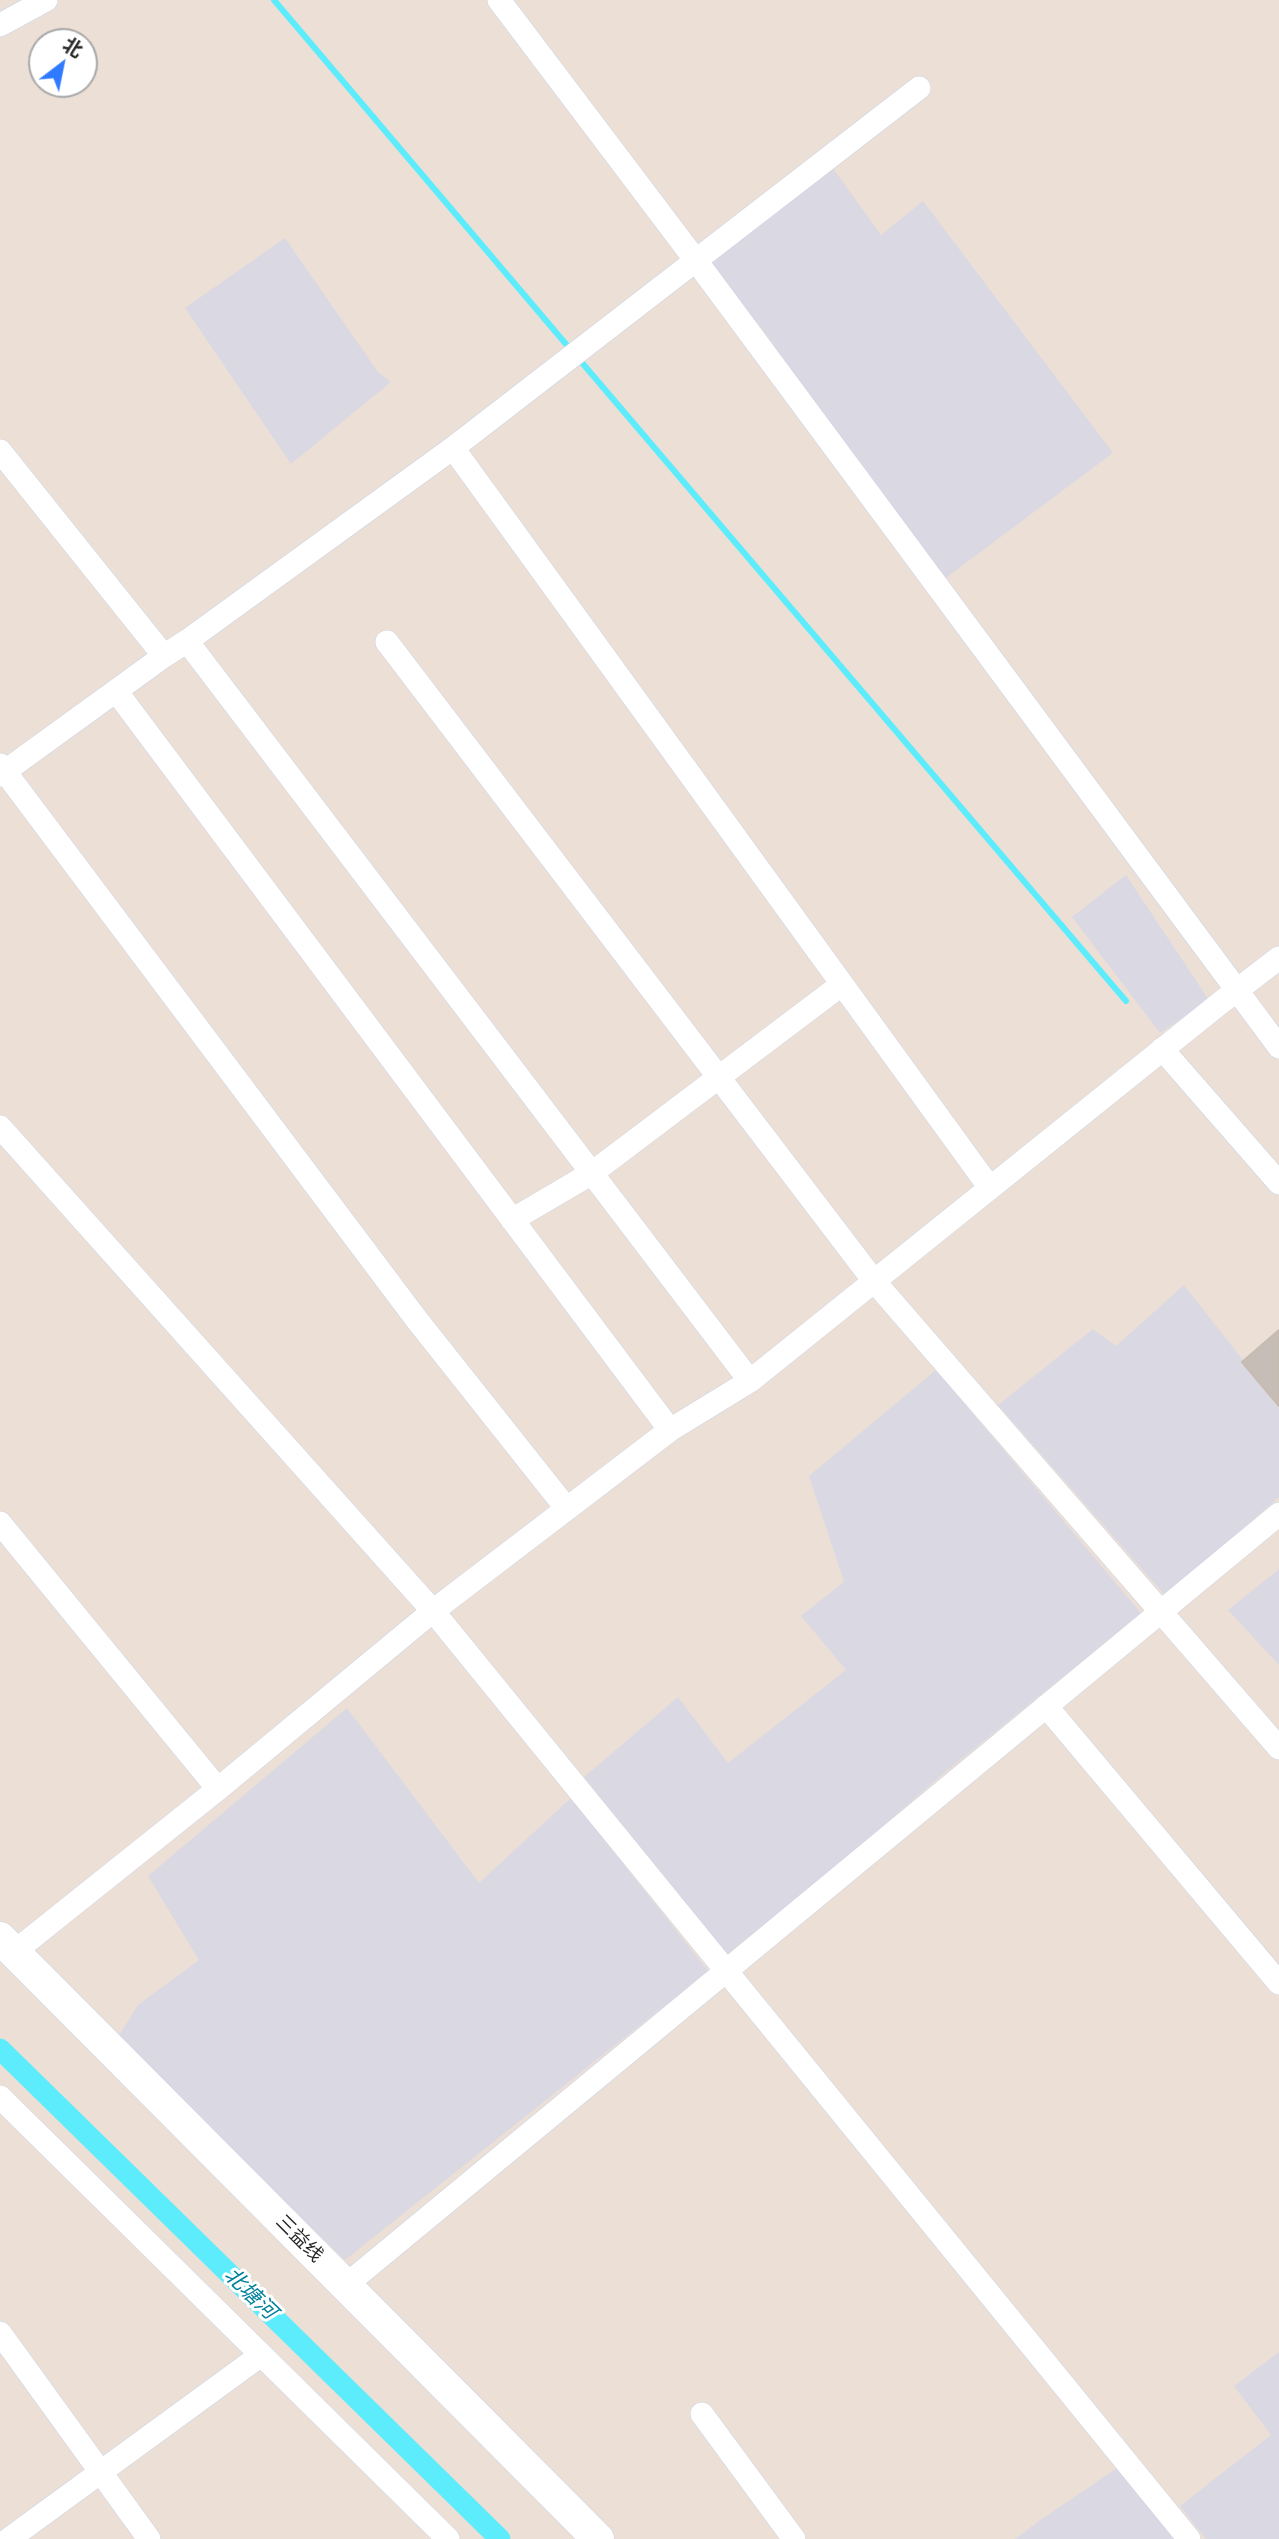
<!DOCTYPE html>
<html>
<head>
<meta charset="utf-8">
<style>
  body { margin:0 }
  #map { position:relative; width:1279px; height:2539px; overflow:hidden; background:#ecdfd6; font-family:Manrope,"Noto Sans SC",sans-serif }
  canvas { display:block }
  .north { position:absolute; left:28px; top:28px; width:70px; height:70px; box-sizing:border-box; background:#fff; border:2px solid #a9a9a9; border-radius:50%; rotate:32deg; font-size:19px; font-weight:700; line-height:28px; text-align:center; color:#272727 }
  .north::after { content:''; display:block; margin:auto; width:24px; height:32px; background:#307aff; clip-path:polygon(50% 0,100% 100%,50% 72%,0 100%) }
</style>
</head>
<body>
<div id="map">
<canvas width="1279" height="2539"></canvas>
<div class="north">北</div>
</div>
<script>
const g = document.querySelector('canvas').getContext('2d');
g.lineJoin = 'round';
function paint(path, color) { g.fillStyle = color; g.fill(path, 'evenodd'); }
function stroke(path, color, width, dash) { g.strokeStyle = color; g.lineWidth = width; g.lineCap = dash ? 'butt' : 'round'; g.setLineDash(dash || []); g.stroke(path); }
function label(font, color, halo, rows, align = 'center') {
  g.font = font + ' Manrope,"Noto Sans SC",sans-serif'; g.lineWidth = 6; g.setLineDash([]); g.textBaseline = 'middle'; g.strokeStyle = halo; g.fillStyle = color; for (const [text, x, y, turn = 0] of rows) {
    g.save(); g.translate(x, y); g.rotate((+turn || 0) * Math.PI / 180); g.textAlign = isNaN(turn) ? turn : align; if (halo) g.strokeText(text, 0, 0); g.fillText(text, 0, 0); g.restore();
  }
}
paint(new Path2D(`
  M832 167 881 235 923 201 1113 453 943 580 763 330 710 264Z
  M285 238 378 372 391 382 291 464 185 308Z
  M1126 875 1209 1000 1160 1033 1072 917Z
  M1184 1285 1279 1406V1497L1165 1595 998 1405 1093 1329 1116 1346Z
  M936 1370 1141 1613 938 1778 818 1882 727 1954 584 1777 678 1697 728 1763 846 1670 801 1616 844 1582 809 1476Z
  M1279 1569V1665L1228 1610Z
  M347 1708 479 1883 571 1798 708 1971 345 2260 116 2040 138 2005 199 1960 148 1876Z
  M1279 2352V2539H1206L1180 2506 1271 2435 1234 2386Z
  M1117 2468 1176 2539H1015L1039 2521Z`), '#dad8e3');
stroke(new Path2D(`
  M274 0 571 350
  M578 358 1126 1001`), '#5cecfc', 6);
stroke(new Path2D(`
  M0 2049 500 2539`), '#5cecfc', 21);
const building = new Path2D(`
  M1279 1330V1406L1242 1362Z`);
paint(building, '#c6beb6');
stroke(building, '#c7bbb0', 2);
const street = new Path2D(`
  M499 0 697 262 1279 1047
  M0 25 46 0
  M453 448 990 1188
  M0 451 164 656 0 775
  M187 641 453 448 919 88
  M387 642 874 1281 1279 1748
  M164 656 187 641 750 1381
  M116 691 670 1430
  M0 765 417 1320 567 1509
  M1162 1049 1279 1183
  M0 1127 433 1611 1189 2539
  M512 1220 592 1173 841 985
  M0 1523 218 1789
  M1046 1706 1279 1983
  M14 1952 218 1789 433 1611 670 1430 750 1381 1219 1004 1279 958
  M0 2097 448 2539
  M346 2285 1279 1514
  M0 2333 149 2539
  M702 2414 794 2539
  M9 2539 261 2355`);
const secondary = new Path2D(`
  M0 1938 598 2539`);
stroke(street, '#ccd4e3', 24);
stroke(secondary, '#ccd4e3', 33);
stroke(street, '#fff', 23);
stroke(secondary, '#fff', 32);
label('19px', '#272727', '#fff', [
  ["三益线",299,2239,45]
]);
label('italic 21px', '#01809b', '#fff', [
  ["北塘河",250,2294,44]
]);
</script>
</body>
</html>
